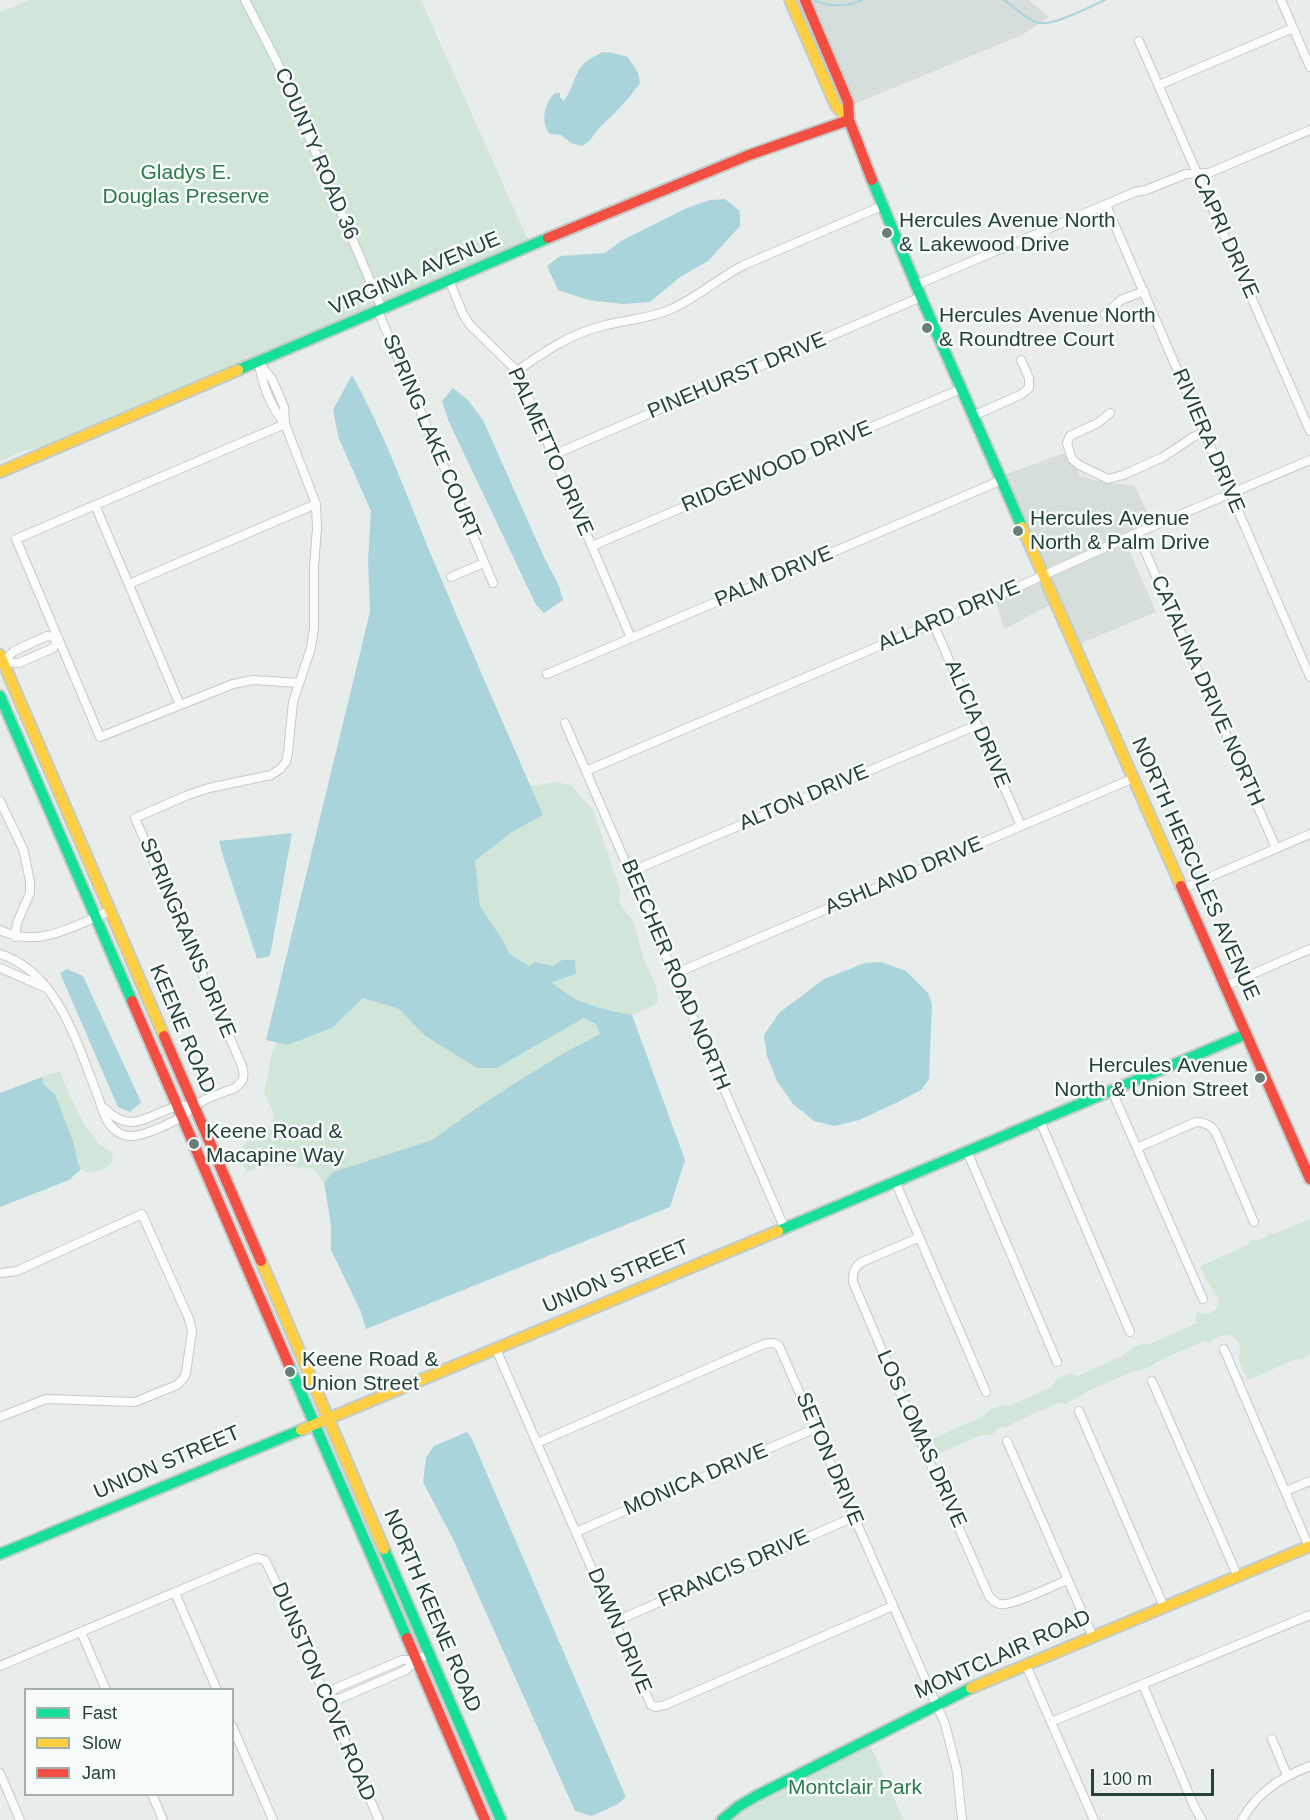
<!DOCTYPE html>
<html>
<head>
<meta charset="utf-8">
<style>
  body { margin:0 }
  #map { position:relative; width:1310px; height:1820px; overflow:hidden; background:#e8edeb; font-family:Helvetica,sans-serif }
  canvas { display:block }
  .legend { position:absolute; left:24px; top:1688px; width:210px; height:108px; box-sizing:border-box; background:#f7fbf9; border:2px solid #a3b1ad; margin:0; padding:8px 10px; list-style:none; font-size:18px; color:#24423a }
  .legend li { display:flex; align-items:center; gap:12px; height:30px }
  .legend b { width:30px; border:2px solid #a3b1ad }
  .scale { position:absolute; left:1091px; top:1769px; width:123px; height:27px; box-sizing:border-box; border:3px solid #24423a; border-top:0; padding-left:8px; font-size:18px; line-height:21px; white-space:nowrap; color:#24423a; -webkit-text-stroke:4px #f7fbf9; paint-order:stroke }
</style>
</head>
<body>
<div id="map">
<canvas width="1310" height="1820"></canvas>
<ul class="legend">
<li><b style="height:8px;background:#16e098"></b>Fast</li>
<li><b style="height:8px;background:#ffcf43"></b>Slow</li>
<li><b style="height:8px;background:#f24e42"></b>Jam</li>
</ul>
<div class="scale">100 m</div>
</div>
<script>
const g = document.querySelector('canvas').getContext('2d');
g.lineJoin = 'round';
function paint(path, color) { g.fillStyle = color; g.fill(path, 'evenodd'); }
function stroke(path, color, width, dash) { g.strokeStyle = color; g.lineWidth = width; g.lineCap = dash ? 'butt' : 'round'; g.setLineDash(dash || []); g.stroke(path); }
function label(font, color, halo, rows, align = 'center') {
  g.font = font + ' Helvetica,sans-serif'; g.lineWidth = 5; g.setLineDash([]); g.textBaseline = 'middle'; g.strokeStyle = halo; g.fillStyle = color; for (const [text, x, y, turn = 0] of rows) {
    g.save(); g.translate(x, y); g.rotate((+turn || 0) * Math.PI / 180); g.textAlign = isNaN(turn) ? turn : align; if (halo) g.strokeText(text, 0, 0); g.fillText(text, 0, 0); g.restore();
  }
}
paint(new Path2D(`
  M809 0H1029L1049 17 1022 35 852 105Z
  M1064 453 1070 463 1078 470 1080 476 1107 483 1134 485 1152 521 1046 569 1004 475Z
  M1126 543 1156 612 1079 644 1049 577Z
  M1042 581 1052 604 1004 629 996 601Z`), '#d6dedb');
paint(new Path2D(`
  M29 0H421L528 240 46 446 24 451 0 461V12Z
  M556 782 571 785 593 810 620 889 619 903 634 922 644 960 656 986 658 1001 651 1007 632 1015 603 1010 564 993 552 982 562 960 553 966 535 962 529 966 510 954 502 939 480 906 475 861 512 832 543 815 530 786Z
  M363 998 399 1009 424 1035 497 1068 584 1018 596 1024 600 1034 569 1050 531 1073 475 1109 432 1140 333 1172 324 1183 313 1169C288 1166 272 1161 247 1172L237 1156 248 1139 271 1129 274 1115 264 1092 272 1054 277 1042 288 1045 332 1028Z
  M60 1072C71 1098 87 1140 112 1153L113 1161 106 1168 91 1173 79 1168 74 1144 55 1094 44 1085 42 1077 49 1074Z
  M1310 1219V1353L1303 1360 1296 1359 1248 1380C1245 1374 1241 1368 1240 1362 1238 1357 1240 1353 1240 1348 1237 1331 1219 1332 1210 1343L1204 1341 1158 1361C1151 1367 1140 1371 1131 1372L1086 1392C1080 1398 1073 1398 1066 1404L1058 1403 1015 1422 1011 1426 1000 1428 991 1435H981L938 1454 932 1439 982 1417 989 1410 1001 1405 1009 1406 1052 1387 1057 1379 1070 1373 1078 1376 1124 1355C1131 1348 1140 1343 1150 1344L1197 1323 1195 1318 1198 1312C1203 1314 1208 1315 1212 1312 1226 1302 1215 1292 1209 1284 1205 1279 1203 1271 1200 1266L1248 1245 1251 1240C1258 1241 1265 1240 1269 1232L1274 1234Z
  M870 1745 904 1820H730L760 1799Z`), '#d1e6d8');
paint(new Path2D(`
  M603 52 612 53 628 57 638 73 640 83C629 99 616 112 601 126 594 133 592 141 582 146L571 143 561 135 550 134C540 122 544 104 555 93H560V97L564 101C580 77 571 66 603 52Z
  M725 199 740 211V226L708 261 680 277 650 302 623 304 588 300 558 290 547 266 560 256 605 253 621 241 687 208 710 200Z
  M352 375C383 430 405 491 429 550 466 639 505 727 543 815L512 832 475 861 480 906 502 939 510 954 529 966 535 962 553 966 562 960H575L576 974 552 982C573 1003 604 1010 632 1015L685 1160 670 1207 366 1329 361 1312 331 1250V1225L324 1183 333 1172 432 1140 475 1109 531 1073 569 1050 600 1034 596 1024 584 1018 497 1068H477L424 1035 399 1009 363 998 332 1028 288 1045 266 1040 370 612 368 561 371 511 339 439 333 410Z
  M453 388 468 400 483 420 543 555 559 586 563 600 544 613 536 605 448 420 442 401Z
  M292 833 270 956 257 959 223 856 219 841Z
  M881 962 906 971 928 993 932 1005 929 1079 921 1090 898 1102 859 1120 835 1126 814 1121 793 1104 777 1081 767 1056 764 1035 779 1013 824 979 865 963Z
  M67 969 83 976 141 1102 130 1112 118 1107 60 973Z
  M42 1077 44 1085 55 1094 74 1144 78 1163 81 1169 69 1180 0 1207V1093Z
  M467 1432 471 1437 626 1797 618 1804 592 1816 575 1811 453 1539 423 1482 426 1458 434 1446Z`), '#a9d4db');
stroke(new Path2D(`
  M1004 0C1014 7 1024 17 1035 22 1049 29 1091 6 1105 0
  M815 1C832 7 845 7 862 0`), '#a9d4db', 2);
const street = new Path2D(`
  M245 0 278 64 382 309
  M1281 0 1310 67
  M1139 41 1310 431
  M1159 85 1293 28
  M1106 205 1310 677
  M449 280 463 314 470 325 517 371 631 638
  M916 285 1135 192 1146 190 1186 174 1209 173 1310 130
  M378 311 493 583
  M1105 314 1121 300 1144 291
  M259 364C263 387 270 406 285 424
  M517 371C544 352 570 334 602 326 624 320 648 319 669 310 696 299 718 278 744 265L882 206
  M1110 413 1098 423 1070 436 1067 443 1072 459 1079 465 1108 479 1123 475 1163 457 1174 450 1193 437 1205 432
  M973 416 1022 394 1029 388V378L1021 360
  M285 424 16 539 100 737 233 684 253 680 299 683
  M553 455 921 297
  M95 505 180 705
  M1137 533 1276 848
  M592 546 961 389
  M451 577 484 563
  M129 584 316 504
  M933 623 1021 826
  M47 636 58 638 53 648 19 663 3 662 14 651Z
  M547 674 1002 480
  M565 723 784 1227
  M586 771 1020 586 1137 533 1310 460
  M0 801 23 849 30 881V893L17 923 15 937
  M630 872 977 725
  M1182 889 1310 834
  M0 930C38 949 74 926 110 911
  M0 954C57 972 76 1041 96 1091 100 1101 103 1116 110 1125 116 1132 124 1137 133 1136 146 1135 169 1124 180 1118 186 1115 189 1109 194 1106 205 1098 222 1093 235 1088 244 1081 245 1076 242 1066L135 818 188 795 209 788 271 775 280 769 286 762 288 752 293 702 311 648 314 628V567L317 528 316 504 285 424 284 407 272 379 258 362
  M0 968 44 987
  M674 974 1134 778
  M1225 986 1310 949
  M1112 1091 1203 1299
  M104 1108C131 1135 146 1116 175 1107 180 1105 188 1106 194 1106
  M1040 1121 1130 1332
  M1137 1148 1196 1122C1205 1122 1211 1125 1216 1133L1254 1222
  M967 1151 1057 1362
  M895 1181 986 1392
  M918 1238 862 1262C854 1267 852 1273 853 1282L926 1454 989 1596C992 1600 995 1603 1000 1604 1010 1607 1055 1585 1067 1580
  M0 1273 17 1271 142 1214 189 1319 192 1331 186 1373 183 1379 177 1385 135 1402 46 1399 0 1417
  M496 1349 651 1705 655 1707 665 1705 893 1606
  M1224 1349 1309 1547
  M1152 1381 1238 1577
  M1079 1411 1164 1607
  M1007 1441 1093 1637
  M537 1443 764 1344 774 1343 779 1346 945 1724 957 1771 962 1820
  M1286 1491 1310 1481
  M576 1532 816 1428
  M175 1593 217 1690
  M614 1622 854 1517
  M81 1632 106 1690
  M1026 1665 1094 1820
  M0 1666 256 1558 265 1560 280 1591 379 1820
  M1143 1685 1194 1806 1202 1820
  M326 1699H339L406 1670 416 1660 429 1654
  M326 1699 334 1689 402 1660H416
  M1051 1722 1310 1615
  M232 1726 273 1820
  M1272 1739 1287 1775
  M0 1773 20 1820
  M152 1794 163 1820
  M1242 1820C1257 1792 1282 1777 1310 1766`);
const fast = new Path2D(`
  M872 180 921 297 1022 527
  M238 370 548 238
  M0 696 132 1001
  M778 1231 1246 1034
  M289 1365 407 1638
  M384 1549 501 1820
  M0 1554 301 1430
  M722 1820 739 1806 756 1796 971 1688`);
const slow = new Path2D(`
  M790 0 836 106 849 120
  M0 472 238 370
  M1022 527 1181 886
  M0 655 164 1036
  M261 1261 384 1549
  M301 1430 778 1231
  M971 1688 1310 1546`);
const jam = new Path2D(`
  M805 0 848 102 849 120 872 180
  M548 238 749 155 849 120
  M1181 886 1310 1179
  M132 1001 289 1365
  M164 1036 261 1261
  M407 1638 485 1820`);
stroke(street, '#c5cac8', 10);
stroke(fast, '#c3cbc8', 14);
stroke(slow, '#c3cbc8', 14);
stroke(jam, '#c3cbc8', 14);
stroke(street, '#fcfcfc', 8);
stroke(fast, '#16e098', 10);
stroke(slow, '#ffcf43', 10);
stroke(jam, '#f24e42', 10);
for (const [x, y, r, color] of [
  [887,233,6,"#697e78"],
  [927,328,6,"#697e78"],
  [1018,531,6,"#697e78"],
  [1260,1078,6,"#697e78"],
  [194,1144,6,"#697e78"],
  [290,1372,6,"#697e78"]
]) { const dot = new Path2D(); dot.arc(x, y, r, 0, 2 * Math.PI); g.fillStyle = color; g.fill(dot); stroke(dot, '#f7fbf9', 2); }
label('21px', '#24423a', '#f7fbf9', [
  ["COUNTY ROAD 36",316,154,67],
  ["CAPRI DRIVE",1225,236,66],
  ["VIRGINIA AVENUE",415,274,-23],
  ["PINEHURST DRIVE",737,376,-23],
  ["SPRING LAKE COURT",431,437,67],
  ["RIVIERA DRIVE",1208,441,67],
  ["PALMETTO DRIVE",550,452,66],
  ["RIDGEWOOD DRIVE",777,467,-23],
  ["PALM DRIVE",774,577,-23],
  ["ALLARD DRIVE",949,616,-23],
  ["CATALINA DRIVE NORTH",1207,691,66],
  ["ALICIA DRIVE",977,724,67],
  ["ALTON DRIVE",804,798,-23],
  ["NORTH HERCULES AVENUE",1195,869,66],
  ["ASHLAND DRIVE",904,876,-23],
  ["SPRINGRAINS DRIVE",187,938,67],
  ["BEECHER ROAD NORTH",675,975,67],
  ["KEENE ROAD",182,1029,67],
  ["UNION STREET",616,1277,-23],
  ["LOS LOMAS DRIVE",921,1439,66],
  ["SETON DRIVE",829,1459,67],
  ["UNION STREET",167,1463,-23],
  ["MONICA DRIVE",696,1480,-23],
  ["FRANCIS DRIVE",734,1569,-24],
  ["NORTH KEENE ROAD",432,1611,67],
  ["DAWN DRIVE",619,1631,67],
  ["MONTCLAIR ROAD",1003,1655,-24],
  ["DUNSTON COVE ROAD",323,1692,67]
]);
label('21px', '#2d7a4b', '#f7fbf9', [
  ["Gladys E.",186,173],
  ["Douglas Preserve",186,197],
  ["Montclair Park",855,1788]
]);
label('21px', '#24423a', '#f7fbf9', [
  ["Hercules Avenue North",899,221],
  ["& Lakewood Drive",899,245],
  ["Hercules Avenue North",939,316],
  ["& Roundtree Court",939,340],
  ["Hercules Avenue",1030,519],
  ["North & Palm Drive",1030,543],
  ["Hercules Avenue",1248,1066,"right"],
  ["North & Union Street",1248,1090,"right"],
  ["Keene Road &",206,1132],
  ["Macapine Way",206,1156],
  ["Keene Road &",302,1360],
  ["Union Street",302,1384]
], 'left');
</script>
</body>
</html>
